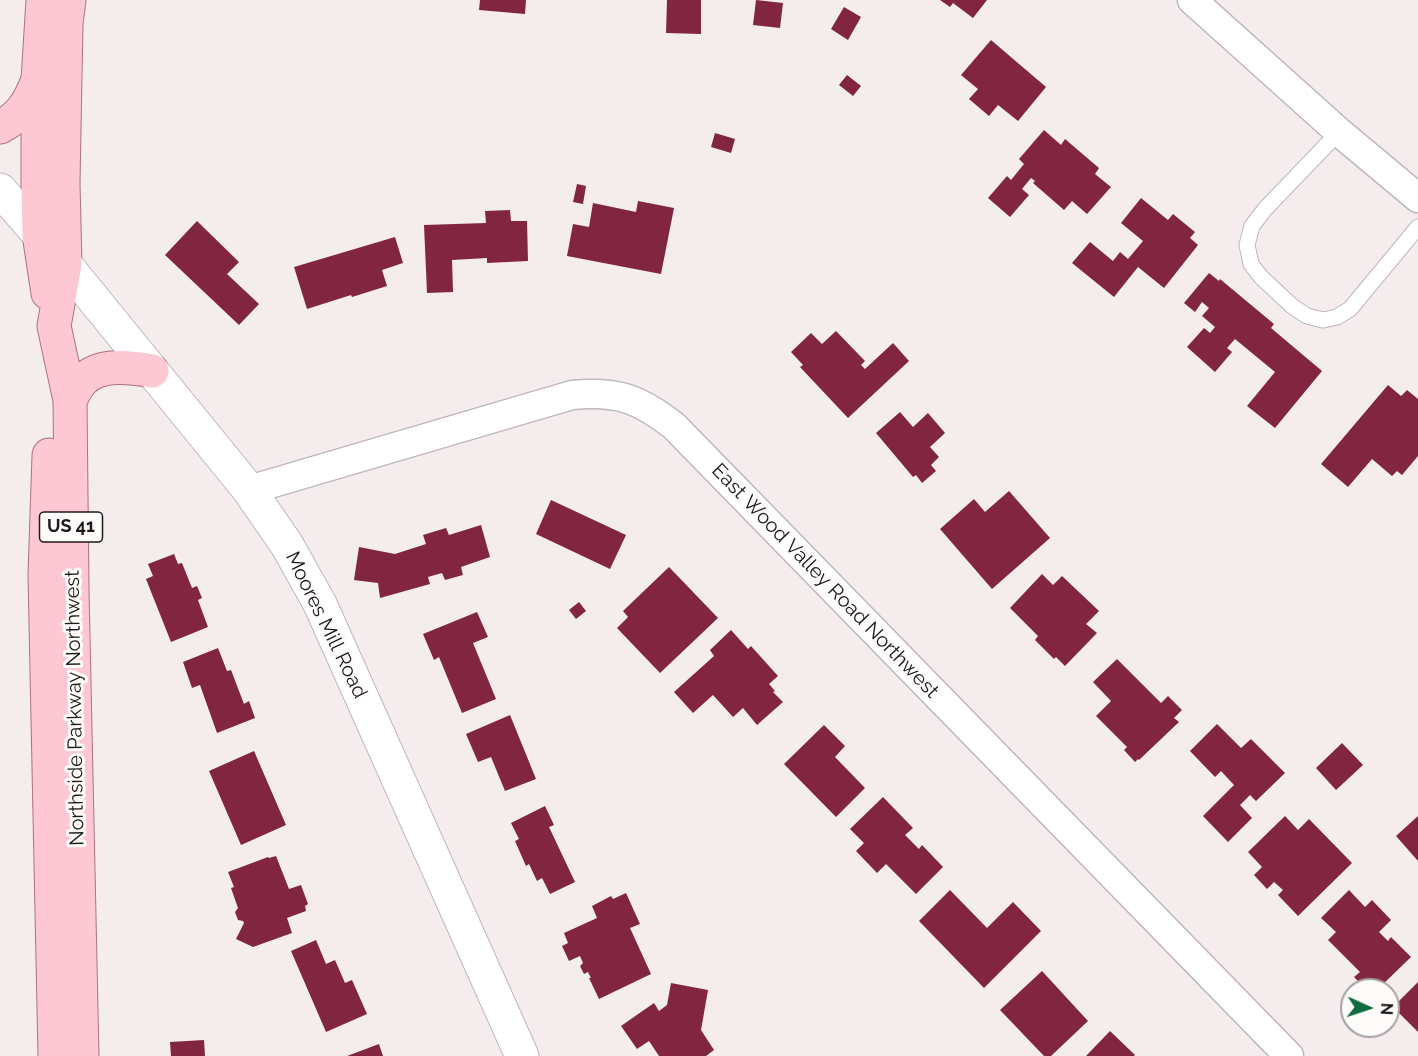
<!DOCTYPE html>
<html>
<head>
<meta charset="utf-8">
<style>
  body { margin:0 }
  #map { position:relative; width:1418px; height:1056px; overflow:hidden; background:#f4eced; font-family:Raleway,sans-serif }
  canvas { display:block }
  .north { position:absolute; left:1340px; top:978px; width:60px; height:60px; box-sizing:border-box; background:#fefbfb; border:2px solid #a4a1a1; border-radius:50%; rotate:93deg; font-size:16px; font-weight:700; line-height:24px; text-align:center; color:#1d1a1a }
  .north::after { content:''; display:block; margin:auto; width:21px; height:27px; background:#0f6c41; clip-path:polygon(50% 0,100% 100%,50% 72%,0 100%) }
</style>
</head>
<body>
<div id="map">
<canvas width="1418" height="1056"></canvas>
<div class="north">N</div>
</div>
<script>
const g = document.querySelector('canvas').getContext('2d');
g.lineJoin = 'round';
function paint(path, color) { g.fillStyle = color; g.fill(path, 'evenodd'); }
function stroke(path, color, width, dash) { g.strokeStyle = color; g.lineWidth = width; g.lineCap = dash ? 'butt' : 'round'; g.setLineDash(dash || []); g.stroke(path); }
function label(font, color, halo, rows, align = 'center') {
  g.font = font + ' Raleway,sans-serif'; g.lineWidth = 6; g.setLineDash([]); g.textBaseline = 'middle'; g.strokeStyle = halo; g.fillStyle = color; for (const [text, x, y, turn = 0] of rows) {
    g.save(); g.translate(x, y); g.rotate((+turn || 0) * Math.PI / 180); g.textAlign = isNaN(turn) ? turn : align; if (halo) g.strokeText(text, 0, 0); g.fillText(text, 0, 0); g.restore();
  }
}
paint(new Path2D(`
  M480 0H526L525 14 479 10Z
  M667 0H701V34L666 33Z
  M756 0 783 3 780 28 753 25Z
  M940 0H987L973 18 953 3 950 7Z
  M844 7 861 17 848 40 831 29Z
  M991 40 1046 87 1018 121 998 105 989 116 969 99 978 89 961 75Z
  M847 75 861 86 853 96 839 85Z
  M1044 130 1061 145 1065 139 1099 168 1095 174 1111 187 1087 214 1072 201 1064 210 1033 183 1035 181 1031 178 1022 189 1029 195 1010 217 988 198 1007 176 1011 180 1024 164 1019 159Z
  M715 133 735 139 731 153 711 147Z
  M577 184 586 186 583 204 573 202Z
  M1141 198 1168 220 1173 214 1195 232 1190 238 1198 245 1164 288 1138 267 1114 297 1072 263 1090 242 1113 261 1120 252 1128 259 1143 241 1121 223Z
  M638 201 674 208 661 274 567 256 573 224 589 227 593 203 636 212Z
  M510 210 511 221H527L528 261 487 263V258L452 260 453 292 427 293 424 225 486 223 485 211Z
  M197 221 239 262 227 274 259 304 239 325 165 255Z
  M395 237 403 263 382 270 387 286 352 297 351 295 307 309 294 267Z
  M1209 273 1219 281 1220 279 1274 324 1271 328 1322 371 1275 428 1247 406 1275 372 1235 339 1227 348 1232 352 1215 372 1187 347 1204 328 1210 333 1215 327 1202 316 1209 308 1202 302 1195 312 1184 303Z
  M836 331 865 361 861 365 865 369 893 343 909 361 848 418 800 367 803 365 791 352 811 333 822 344Z
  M1388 385 1401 396 1407 390 1418 399V456L1402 475 1397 471 1392 476 1372 459 1348 487 1321 464Z
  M900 412 913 427 928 413 945 433 930 447 939 457 931 465 936 471 922 483 916 475 913 477 876 433Z
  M1009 491 1050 538 992 589 940 529 974 499 985 512Z
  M551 500 626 535 610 569 536 534Z
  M481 525 490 557 461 567 463 575 445 580 442 573 428 577 430 584 380 598 378 583 354 580 359 547 395 554 426 544 423 535 446 528 449 535Z
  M174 554 178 564 182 563 192 588 197 586 202 598 198 600 208 627 171 642 146 579 153 576 148 564Z
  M669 567 718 618 660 673 617 628 628 617 623 611Z
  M1042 574 1053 585 1062 576 1099 611 1086 624 1097 633 1065 666 1056 657 1054 659 1035 640 1038 636 1010 608Z
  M579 602 586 611 576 619 569 610Z
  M477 612 488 637 473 643 496 699 462 713 439 657 434 660 423 634Z
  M731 630 748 649 751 646 778 676 769 684 775 691 773 692 783 702 757 725 743 708 733 717 713 695 693 713 674 692 714 656 710 650Z
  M218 648 227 671 231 670 244 704 249 701 255 718 217 733 200 685 192 688 183 662Z
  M1117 659 1161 703 1168 696 1182 710 1174 718 1179 722 1139 760 1138 759 1135 762 1124 750 1127 747 1096 716 1111 701 1093 682Z
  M510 715 536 779 505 791 491 757 478 762 466 734Z
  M1217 724 1241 748 1251 739 1285 773 1256 801 1250 795 1240 805 1252 818 1228 842 1203 816 1234 785 1221 771 1215 777 1190 751Z
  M824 725 845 746 835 757 865 788 836 817 784 764Z
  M1342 743 1363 765 1336 790 1316 768Z
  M254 751 286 825 241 845 209 771Z
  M883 797 913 828 905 835 919 849 922 845 943 867 916 894 886 864 877 873 856 851 864 843 850 829Z
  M545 806 554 825 549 827 575 882 550 894 542 878 537 881 529 864 526 866 515 841 519 839 511 823Z
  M1285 816 1298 830 1309 819 1352 863 1298 916 1278 895 1283 890 1274 882 1267 889 1254 875 1262 867 1248 852Z
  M1418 816V861L1396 836Z
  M276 856 289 889 301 885 308 904 305 906 306 911 287 918 292 933 253 947 236 939 244 923 243 921 238 920 235 912 238 908 231 888 234 887 228 872 268 857 269 858Z
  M950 890 987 928 1013 902 1041 931 984 988 919 921Z
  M1349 890 1365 907 1372 900 1391 920 1379 932 1388 941 1391 937 1411 957 1377 990H1367L1354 977 1360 972 1328 940 1336 932 1321 918Z
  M626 893 640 924 630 928 651 974 599 999 589 978H591L588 972 584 974 580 966 583 963 580 956 569 961 562 946 568 943 564 933 597 918 592 906 611 896 613 899Z
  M316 940 326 964 335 960 345 983 352 980 367 1014 326 1032 291 951Z
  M1042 971 1088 1021 1051 1056H1044L1000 1010Z
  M1418 982V1032L1393 1007Z
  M671 983 708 990 701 1030 714 1050 706 1056H659L649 1041 637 1049 621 1026 654 1003 659 1011 667 1005Z
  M1110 1031 1135 1055 1134 1056H1086Z
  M204 1040 205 1056H171L170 1042Z
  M379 1044 383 1056H347Z`), '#822541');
const lane = new Path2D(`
  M1339 132 1265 209 1252 226 1247 245 1251 264 1261 277 1292 306 1307 316 1323 320 1337 317 1350 309 1418 227`);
const street = new Path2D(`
  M1192 0 1339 132 1418 198
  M249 490 572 395C617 391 638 398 674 426L1289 1056`);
const secondary = new Path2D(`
  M0 190 65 264 249 490 287 545 320 604 522 1056`);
const primary = new Path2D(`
  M43 0 38 80V192L39 234 48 293
  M69 0 66 23 63 183 65 264 54 326 70 400 72 589 82 1056
  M0 127C22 116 29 102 38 80
  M70 400C74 393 77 386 83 380 100 363 130 367 152 371
  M49 455 45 575 55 1056`);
stroke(lane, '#bfb7b8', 17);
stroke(street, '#bfb7b8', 31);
stroke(secondary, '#bfb7b8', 35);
stroke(primary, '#ad727f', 35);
stroke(lane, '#fff', 15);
stroke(street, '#fff', 28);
stroke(secondary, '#fff', 33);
stroke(primary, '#fdc7d3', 33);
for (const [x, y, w] of [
  [71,527,63]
]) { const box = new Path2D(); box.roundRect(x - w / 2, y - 15, w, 30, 4.5); g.fillStyle = '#fefbfb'; g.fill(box); stroke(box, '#1d1a1a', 1.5); }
label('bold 18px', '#1d1a1a', null, [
  ["US 41",71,527]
]);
label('20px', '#1d1a1a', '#fefbfb', [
  ["East Wood Valley Road Northwest",825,581,46],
  ["Moores Mill Road",326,625,64],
  ["Northside Parkway Northwest",75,708,-91]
]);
</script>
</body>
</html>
